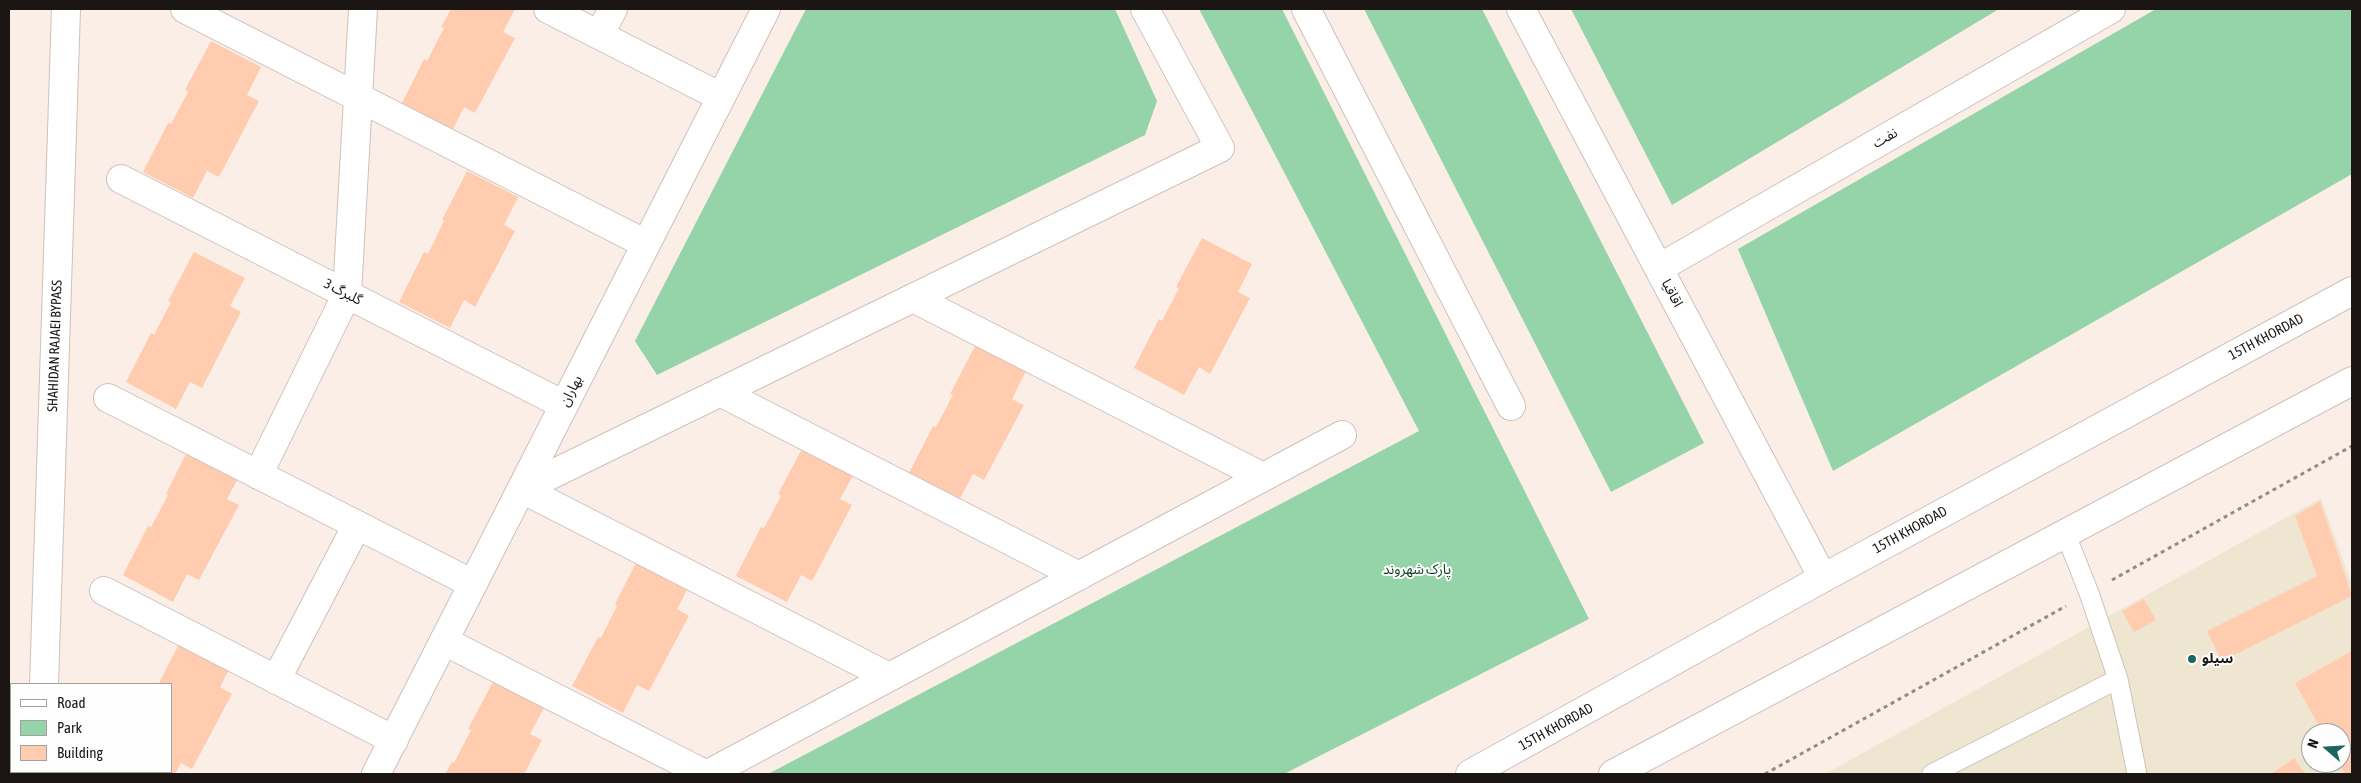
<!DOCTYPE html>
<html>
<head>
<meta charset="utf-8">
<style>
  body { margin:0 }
  #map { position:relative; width:2361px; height:783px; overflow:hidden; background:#fbeee6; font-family:"Asap Condensed",sans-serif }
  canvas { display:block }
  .frame { position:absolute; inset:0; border:10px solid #1b1614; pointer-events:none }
  .legend { position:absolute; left:10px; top:683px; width:162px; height:90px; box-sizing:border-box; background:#fefefe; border:1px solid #a3a1a0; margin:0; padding:6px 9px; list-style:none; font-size:15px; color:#1b1614 }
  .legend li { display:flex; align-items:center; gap:10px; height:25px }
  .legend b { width:25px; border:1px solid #a3a1a0 }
  .north { position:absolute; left:2301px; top:723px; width:50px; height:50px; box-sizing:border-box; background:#fefefe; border:1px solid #a3a1a0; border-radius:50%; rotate:289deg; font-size:14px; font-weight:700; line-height:20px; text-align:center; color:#1b1614 }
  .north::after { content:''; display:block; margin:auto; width:18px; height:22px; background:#1d665d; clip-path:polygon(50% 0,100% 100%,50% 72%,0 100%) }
</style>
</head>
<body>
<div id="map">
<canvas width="2361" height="783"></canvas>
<div class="frame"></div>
<ul class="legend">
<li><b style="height:6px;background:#fff"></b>Road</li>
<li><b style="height:14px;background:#95d3a8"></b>Park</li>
<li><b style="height:14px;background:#ffccaf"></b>Building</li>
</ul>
<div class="north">N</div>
</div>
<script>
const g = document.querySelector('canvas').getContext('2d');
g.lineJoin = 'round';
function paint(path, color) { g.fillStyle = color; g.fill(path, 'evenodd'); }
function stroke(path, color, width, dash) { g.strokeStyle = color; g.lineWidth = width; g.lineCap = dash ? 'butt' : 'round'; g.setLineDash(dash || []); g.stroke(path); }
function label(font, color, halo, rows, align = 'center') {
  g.font = font + ' "Asap Condensed","Noto Sans Arabic",sans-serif'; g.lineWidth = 4; g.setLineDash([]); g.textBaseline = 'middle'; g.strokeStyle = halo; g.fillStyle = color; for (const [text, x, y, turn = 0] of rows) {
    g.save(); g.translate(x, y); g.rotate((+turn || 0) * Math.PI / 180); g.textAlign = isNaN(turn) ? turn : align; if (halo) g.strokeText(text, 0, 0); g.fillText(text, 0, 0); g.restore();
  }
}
paint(new Path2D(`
  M2321 498 2352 585V774H1825ZM2311 733H2341V763H2311Z`), '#efe6d1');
paint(new Path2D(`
  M806 9H1115L1157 101 1145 135 657 375 635 341Z
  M1199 9H1282L1589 619 1284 774H768L1419 431Z
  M1364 9H1482L1704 443 1611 492Z
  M1571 9H1999L1672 205Z
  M2156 9H2352V174L1833 471 1738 249Z`), '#95d3a8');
paint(new Path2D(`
  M451 9H515L503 32 515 38 475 113 464 107 450 135 399 109 424 59 427 61 444 28 441 27Z
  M211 41 261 67 247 95 259 101 219 177 207 171 193 198 143 172 168 123 171 124 188 92 185 90Z
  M467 171 518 197 504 225 515 231 475 307 464 300 450 328 399 302 424 252 428 254 444 221 442 220Z
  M1202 238 1252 264 1238 292 1250 298 1210 374 1199 367 1184 395 1134 368 1159 319 1162 321 1179 288 1176 287Z
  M194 252 245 278 230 306 241 312 202 388 190 382 176 409 126 382 151 333 154 335 171 302 168 301Z
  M976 344 1026 371 1012 399 1024 405 984 480 973 474 958 502 908 475 933 426 936 427 953 395 950 394Z
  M191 444 242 471 227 499 239 505 199 580 187 574 173 602 123 575 148 526 151 527 168 495 166 494Z
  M804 445 855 472 840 499 852 505 812 581 801 575 787 602 736 576 761 527 764 528 781 496 778 494Z
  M2320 501 2352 596 2222 661 2207 631 2317 576 2295 516Z
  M640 555 691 582 677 609 689 616 649 691 637 685 623 713 572 686 598 637 601 638 617 606 615 604Z
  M2144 599 2156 620 2134 632 2122 611Z
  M184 634 234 660 220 687 232 694 192 769 181 763 175 774H134L130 772H171V684L159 683Z
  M2352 651V774H2345L2339 763H2341V733H2323L2295 683Z
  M494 680 545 706 530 734 542 740 524 774H445L452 762 454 763 471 730 468 729Z
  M2294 758 2305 774H2271Z`), '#ffccaf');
const lane = new Path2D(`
  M2066 535 2089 593 2118 679 2137 774
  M1932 774 2118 679`);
const street = new Path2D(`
  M185 9 646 244
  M548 9 721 97
  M1306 9 1511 406
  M599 35 613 9
  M121 179 564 405
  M913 298 1263 477
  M720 392 1079 576
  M108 398 473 584
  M258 475 347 294 363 9
  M522 489 1220 148 1145 9
  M522 489 889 677
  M104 591 394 740
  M444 641 705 774
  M276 680 357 525
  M103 774H104
  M708 774 1342 435`);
const secondary = new Path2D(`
  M1521 9 1823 578
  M1659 268 2111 9
  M44 684 66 9
  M41 774V772
  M376 774 766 9`);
const primary = new Path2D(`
  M1470 774 1823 578 2352 291
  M1613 774 2352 381`);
stroke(lane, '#cec1ba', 21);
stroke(street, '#cec1ba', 30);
stroke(secondary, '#cec1ba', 30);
stroke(primary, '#cec1ba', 30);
stroke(new Path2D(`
  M2112 580 2352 446
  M1765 774 2066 606`), '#958b86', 3, [4, 4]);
stroke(lane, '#fff', 19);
stroke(street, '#fff', 28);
stroke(secondary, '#fff', 28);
stroke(primary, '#fff', 28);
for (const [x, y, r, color] of [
  [2192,659,5,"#1d665d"]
]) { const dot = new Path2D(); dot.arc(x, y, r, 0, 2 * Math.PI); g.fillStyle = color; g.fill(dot); stroke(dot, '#fefefe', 2); }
label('14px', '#1b1614', '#fefefe', [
  ["نفت",1885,138,-30],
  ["گلبرگ 3",343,292,27],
  ["اقاقیا",1672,293,62],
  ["15TH KHORDAD",2266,337,-28],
  ["SHAHIDAN RAJAEI BYPASS",55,346,-88],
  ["بهاران",571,391,-63],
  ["15TH KHORDAD",1910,530,-29],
  ["15TH KHORDAD",1556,727,-29]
]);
label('14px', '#103f23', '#fefefe', [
  ["پارک شهروند",1417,570]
]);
label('bold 14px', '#1b1614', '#fefefe', [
  ["سیلو",2202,659]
], 'left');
</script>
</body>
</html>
